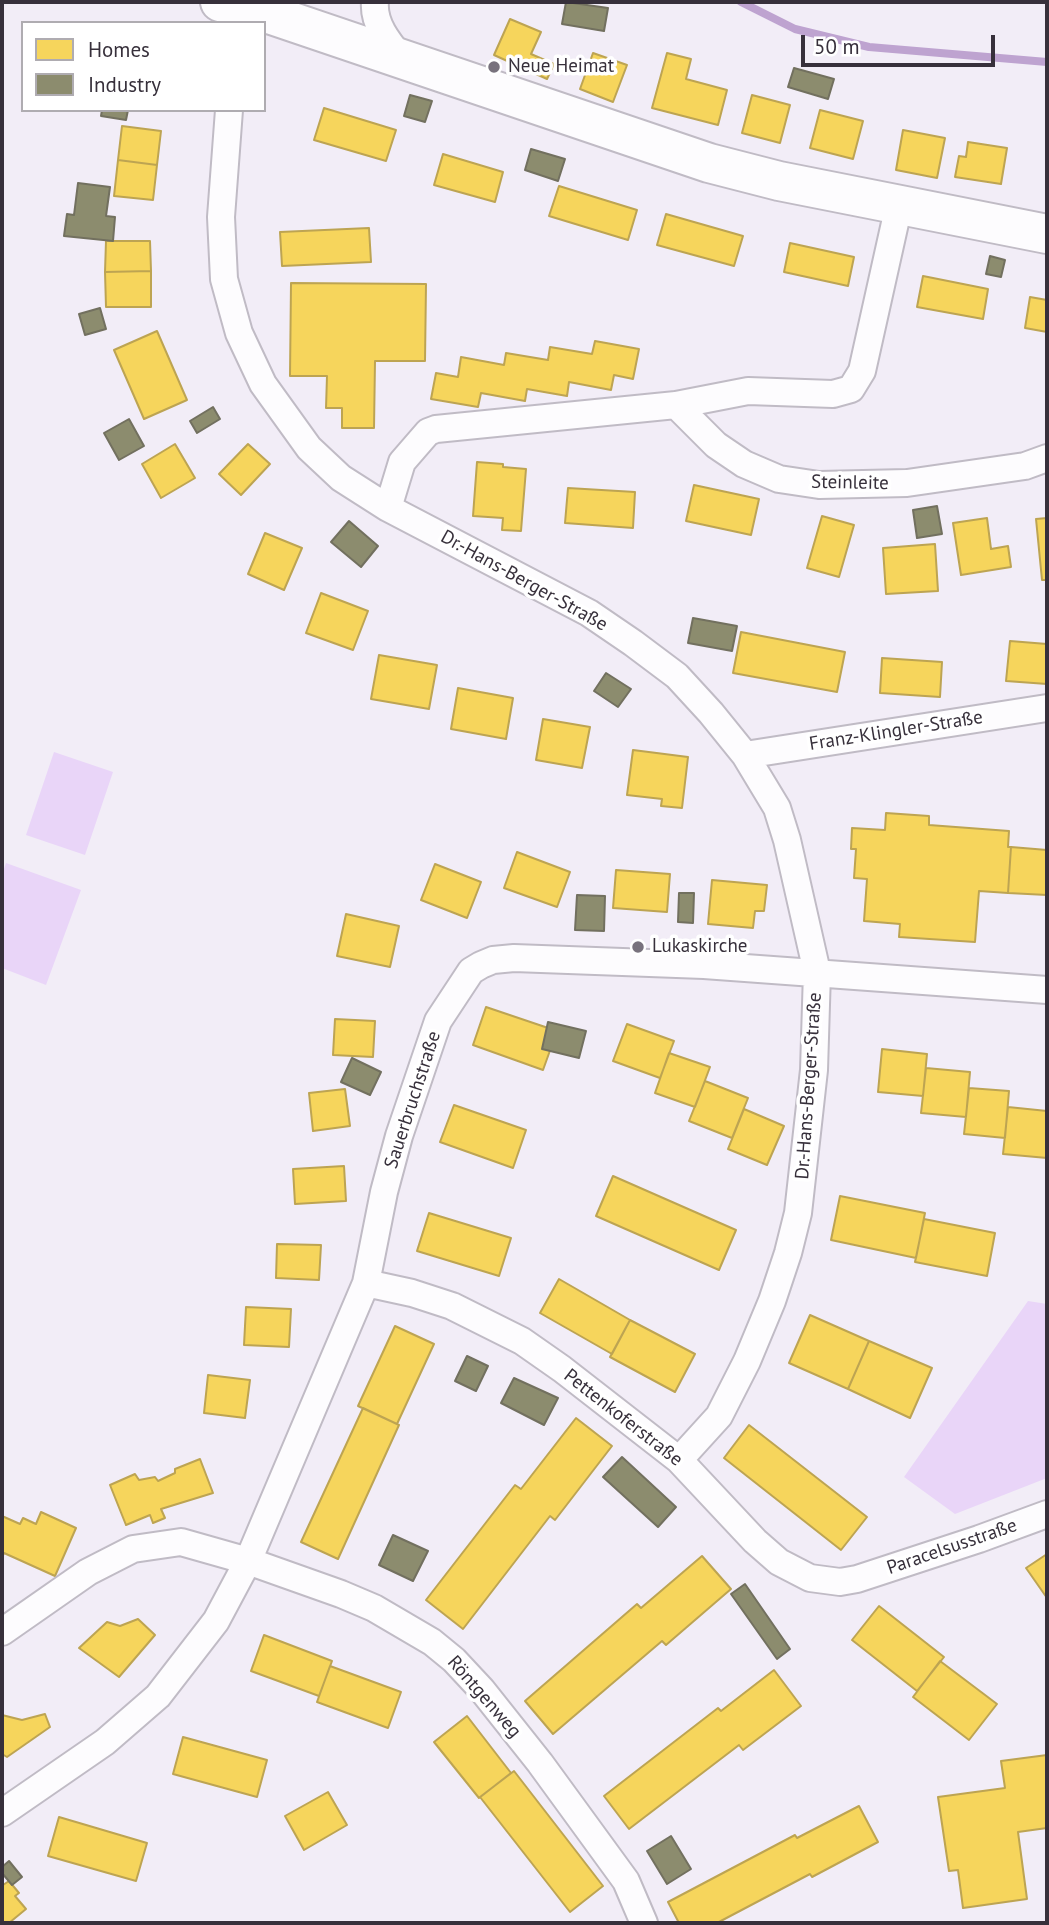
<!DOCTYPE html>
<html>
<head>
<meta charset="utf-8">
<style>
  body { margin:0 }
  #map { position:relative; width:1049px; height:1925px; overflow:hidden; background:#f2edf7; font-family:"PT Sans",sans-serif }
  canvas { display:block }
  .frame { position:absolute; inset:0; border:4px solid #37303b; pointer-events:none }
  .legend { position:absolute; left:21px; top:21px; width:245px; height:91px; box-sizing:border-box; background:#fff; border:2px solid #afacb1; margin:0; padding:9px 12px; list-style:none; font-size:21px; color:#37303b }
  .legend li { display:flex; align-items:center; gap:14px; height:35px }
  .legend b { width:35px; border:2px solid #afacb1 }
  .scale { position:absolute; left:801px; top:35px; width:194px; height:32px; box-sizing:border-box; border:4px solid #37303b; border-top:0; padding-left:9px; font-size:21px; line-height:24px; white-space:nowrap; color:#37303b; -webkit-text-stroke:5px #fff; paint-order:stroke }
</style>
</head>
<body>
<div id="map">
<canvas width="1049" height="1925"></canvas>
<div class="frame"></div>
<ul class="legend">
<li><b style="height:19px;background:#f6d55c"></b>Homes</li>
<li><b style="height:19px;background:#8c8c6e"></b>Industry</li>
</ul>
<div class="scale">50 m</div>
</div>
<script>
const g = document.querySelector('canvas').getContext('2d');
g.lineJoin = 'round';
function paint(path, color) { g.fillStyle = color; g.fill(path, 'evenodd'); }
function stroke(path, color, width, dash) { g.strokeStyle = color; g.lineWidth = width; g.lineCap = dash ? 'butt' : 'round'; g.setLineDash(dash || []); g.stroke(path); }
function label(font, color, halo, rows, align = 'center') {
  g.font = font + ' "PT Sans",sans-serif'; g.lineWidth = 7; g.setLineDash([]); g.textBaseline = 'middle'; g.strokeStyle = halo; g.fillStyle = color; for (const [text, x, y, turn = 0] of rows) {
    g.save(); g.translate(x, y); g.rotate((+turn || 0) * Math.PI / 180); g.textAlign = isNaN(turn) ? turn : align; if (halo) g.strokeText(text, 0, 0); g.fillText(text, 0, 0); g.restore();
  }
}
paint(new Path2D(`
  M54 752 113 772 85 855 26 835Z
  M6 863 81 890 46 985 2 968V875Z
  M1028 1301 1047 1304V1478L955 1514 904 1477Z`), '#e9d5f8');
const homes = new Path2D(`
  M510 19 541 32 531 54 554 64 547 79 494 55Z
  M593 53 627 65 613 102 580 89Z
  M667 53 691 59 686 79 727 90 718 125 652 108Z
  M752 95 790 105 780 143 742 133Z
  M324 108 396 130 386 161 314 140Z
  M820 110 863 121 853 159 810 148Z
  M122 126 161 131 157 165 118 160Z
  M903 130 945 138 937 178 896 170Z
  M968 142 1007 148 1001 184 955 177 959 156 966 157Z
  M443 154 503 172 495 202 434 185Z
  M118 160 157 165 153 200 114 196Z
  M559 186 637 210 628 240 549 216Z
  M666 214 743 236 734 266 657 245Z
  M369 228 371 262 282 266 280 232Z
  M106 241H150L151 271 105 272Z
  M790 243 854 257 848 286 784 272Z
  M151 271V307H106L105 272Z
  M923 276 988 289 983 319 917 307Z
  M291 283 426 284 425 361H375L374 428H342V408H326L327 376H290Z
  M1030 297 1047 300V332L1025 328Z
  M157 331 187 400 144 419 114 350Z
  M595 341 639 349 633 379 614 375 611 390 569 382 567 396 527 389 525 401 481 393 478 407 431 399 436 373 458 377 461 357 504 365 506 353 548 360 550 347 592 354Z
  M175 444 195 478 161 498 142 464Z
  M248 444 270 464 241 495 219 474Z
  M477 462 503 464V467L526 469 521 531 502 530 503 518 473 516Z
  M694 485 759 499 751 535 686 521Z
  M568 488 635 492 633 528 565 523Z
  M822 516 854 525 839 577 807 568Z
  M987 518 991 549 1008 546 1011 567 961 575 953 523Z
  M1047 518V580H1042L1036 519Z
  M265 533 302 548 284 590 248 574Z
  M935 544 938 591 886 594 883 548Z
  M321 593 368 611 353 650 306 633Z
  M741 632 845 652 837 692 733 673Z
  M1010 641 1047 644V684L1006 681Z
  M379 655 437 665 429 709 371 699Z
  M882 658 942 662 940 697 880 693Z
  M458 688 513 698 506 739 451 729Z
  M543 719 590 727 582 768 536 760Z
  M633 750 688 757 682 808 661 806 662 799 627 795Z
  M886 813 929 816V825L1009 831 1008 847H1011L1008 893 979 891 975 942 899 937 900 924 864 921 867 879 854 878 856 849H851L852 828 885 830Z
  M1011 847 1047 850V895L1008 893Z
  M517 852 570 872 557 907 504 888Z
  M435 864 481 882 467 918 421 900Z
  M616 870 670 874 667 912 613 908Z
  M712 880 767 885 764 911H755L753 928 708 924Z
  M346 914 399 926 390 967 337 956Z
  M486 1007 557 1031 543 1070 473 1045Z
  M335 1019 375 1021 373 1057 333 1055Z
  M627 1024 674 1041 660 1078 613 1061Z
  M882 1049 927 1054 923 1096 878 1092Z
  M669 1053 710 1067 695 1107 655 1093Z
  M926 1068 970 1072 966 1117 921 1113Z
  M705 1081 748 1098 732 1138 689 1121Z
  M969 1088 1009 1091 1005 1138 964 1134Z
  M345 1089 350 1126 313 1131 309 1093Z
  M454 1105 526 1130 513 1168 440 1142Z
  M1008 1107 1047 1111V1158L1003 1154Z
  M744 1109 784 1126 767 1165 728 1149Z
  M344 1166 346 1201 295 1204 293 1169Z
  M613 1176 736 1230 719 1270 596 1216Z
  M840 1196 925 1213 916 1258 831 1240Z
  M429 1213 511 1238 499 1276 417 1251Z
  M924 1219 995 1233 987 1276 915 1262Z
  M277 1244 321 1245 319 1280 276 1278Z
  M559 1279 630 1320 612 1354 540 1313Z
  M246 1307 291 1309 289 1347 244 1345Z
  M810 1315 869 1341 848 1389 789 1363Z
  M630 1320 695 1354 675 1392 610 1357Z
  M395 1326 434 1344 397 1424 358 1406Z
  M869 1341 932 1368 910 1418 848 1389Z
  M208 1375 250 1380 245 1418 204 1413Z
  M363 1408 399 1425 338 1559 301 1542Z
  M576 1418 612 1446 555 1520 550 1516 463 1629 426 1600 515 1485 521 1489Z
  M749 1425 867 1517 841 1550 724 1458Z
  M200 1459 213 1493 161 1509 165 1518 153 1523 150 1515 126 1525 110 1485 135 1474 139 1480 155 1477 158 1481 175 1473V1469Z
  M41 1512 76 1528 55 1576 4 1553 2 1558V1516L20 1524 23 1518 36 1524Z
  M1047 1554V1598L1026 1568Z
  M702 1556 731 1589 666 1645 662 1641 553 1734 525 1701 637 1604 641 1608Z
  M879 1606 944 1657 917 1691 852 1640Z
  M138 1619 155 1635 119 1677 79 1648 107 1622 120 1626Z
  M264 1635 332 1661 319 1696 251 1671Z
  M940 1661 997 1704 969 1740 913 1697Z
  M330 1666 401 1692 388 1728 317 1702Z
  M774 1670 801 1706 743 1750 739 1745 629 1829 604 1796 718 1708 721 1711Z
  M45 1714 50 1727 7 1757 2 1754V1715L22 1720Z
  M467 1716 511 1773 479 1798 434 1742Z
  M183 1737 267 1760 257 1797 173 1774Z
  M1047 1755V1828L1018 1832 1027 1899 963 1908 958 1870 949 1871 938 1797 1005 1788 1001 1761Z
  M514 1771 603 1886 570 1912 480 1797Z
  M328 1792 347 1825 304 1850 285 1816Z
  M859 1806 878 1842 812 1877 810 1874 717 1923H679L668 1902 795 1835 797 1838Z
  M59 1817 147 1843 136 1881 48 1856Z
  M9 1881 19 1893 15 1896 26 1909 9 1923H2V1884L3 1885Z`);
paint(homes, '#f6d55c');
stroke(homes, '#bda452', 2);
const industry = new Path2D(`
  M566 2 608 8 604 31 562 24Z
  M794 68 834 79 828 99 788 87Z
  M410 95 432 101 425 122 404 116Z
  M102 110H128L126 120 101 116Z
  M531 149 565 159 558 181 525 170Z
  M78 183 110 187 106 216 115 217 113 241 64 236 67 214 74 215Z
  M990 256 1005 260 1001 277 986 274Z
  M100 308 106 329 85 335 79 314Z
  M213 407 220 419 197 433 190 421Z
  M129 419 144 446 119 460 104 433Z
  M937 506 942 534 917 538 913 510Z
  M349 521 378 546 361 567 331 542Z
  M693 618 737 626 732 651 688 643Z
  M606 673 631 689 618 707 594 691Z
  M679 893H694L693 923 678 922Z
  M577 895 605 896 604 931 575 930Z
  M548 1022 586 1031 579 1058 542 1049Z
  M352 1058 381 1072 370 1095 341 1082Z
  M467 1356 488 1366 476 1391 455 1381Z
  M514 1378 558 1398 544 1425 501 1403Z
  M622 1457 676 1507 658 1527 603 1477Z
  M393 1535 428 1551 413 1581 379 1565Z
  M745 1584 790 1649 777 1659 731 1594Z
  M671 1836 691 1869 667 1884 647 1851Z
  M9 1861 22 1877 12 1885 2 1873V1867Z`);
paint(industry, '#8c8c6e');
stroke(industry, '#72705f', 2);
stroke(new Path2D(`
  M741 2 795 29 869 47 1047 62`), '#bea3d0', 8);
const street = new Path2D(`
  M375 2C373 24 389 43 402 59
  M229 110 221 217 224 279 239 333 263 384 309 448 341 478 388 508 589 613 633 643 677 676 711 713 745 755 777 808 787 840 817 972 814 1070 798 1213 788 1253 772 1301 747 1361 719 1416 679 1460
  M676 405 716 445 744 464 779 479 819 485 907 483 1025 466 1047 458
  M388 508 402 462 428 432 436 429 676 405 748 391 833 394 851 389 862 371 899 205
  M745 755 1047 708
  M366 1283 412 1293 452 1306 522 1341 562 1369 679 1460 755 1541 779 1562 810 1578 840 1582 857 1579 979 1539 1047 1514
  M2 1632 88 1572 133 1549 181 1542 248 1561 341 1594 374 1608 432 1642 454 1660 482 1690 540 1763 626 1881 644 1923
  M2 1813 105 1742 158 1696 216 1621 248 1561 366 1283 384 1192 399 1136 438 1021 471 971 481 965 493 960 514 958 704 965 1047 990`);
const secondary = new Path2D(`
  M220 2 272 15 709 163 779 181 1047 234`);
stroke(street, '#c0bbc5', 30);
stroke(secondary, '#c0bbc5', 42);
stroke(street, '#fdfcfe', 26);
stroke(secondary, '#fdfcfe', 38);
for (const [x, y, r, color] of [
  [494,67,7,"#78727d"],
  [638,947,7,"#78727d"]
]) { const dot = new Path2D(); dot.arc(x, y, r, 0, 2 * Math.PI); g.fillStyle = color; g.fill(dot); stroke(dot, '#fff', 2.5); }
label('19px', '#37303b', '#fff', [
  ["Neue Heimat",508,67],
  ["Lukaskirche",652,947]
], 'left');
label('19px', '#37303b', '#fff', [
  ["Steinleite",850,483,1],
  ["Dr.-Hans-Berger-Straße",524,581,29],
  ["Franz-Klingler-Straße",896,731,-9],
  ["Dr.-Hans-Berger-Straße",809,1086,-86],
  ["Sauerbruchstraße",413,1100,-72],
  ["Pettenkoferstraße",623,1418,38],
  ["Paracelsusstraße",952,1547,-19],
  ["Röntgenweg",484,1697,49]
]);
</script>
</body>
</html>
